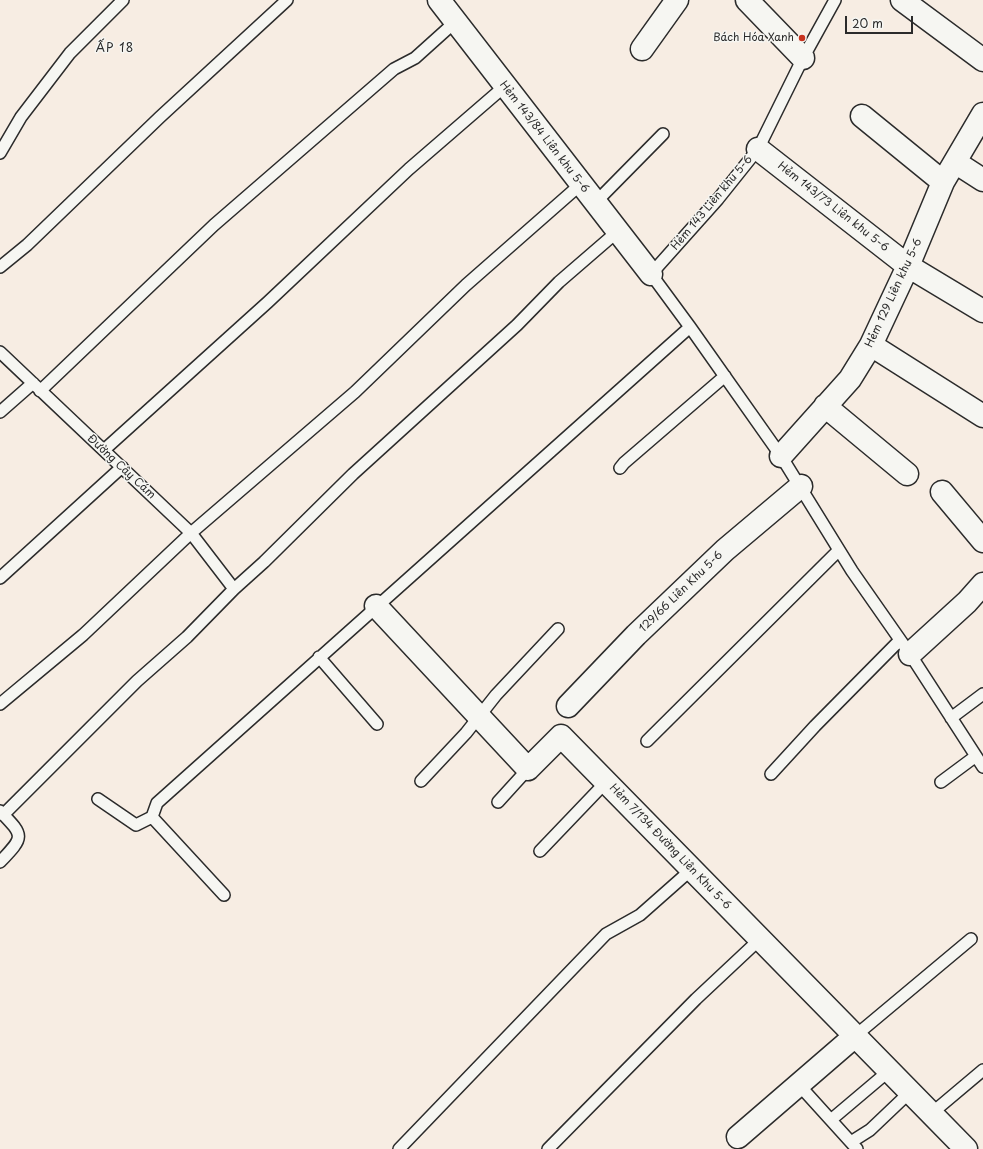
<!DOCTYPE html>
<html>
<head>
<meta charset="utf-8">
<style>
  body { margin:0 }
  #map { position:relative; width:983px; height:1149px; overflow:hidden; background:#f7ede3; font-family:"Playpen Sans",sans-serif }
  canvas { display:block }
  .scale { position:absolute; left:845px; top:16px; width:68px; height:18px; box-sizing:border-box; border:2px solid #2b2b2b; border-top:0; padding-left:5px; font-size:12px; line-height:14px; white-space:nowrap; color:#2b2b2b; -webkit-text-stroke:3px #f6f6f2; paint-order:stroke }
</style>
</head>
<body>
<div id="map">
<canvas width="983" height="1149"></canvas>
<div class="scale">20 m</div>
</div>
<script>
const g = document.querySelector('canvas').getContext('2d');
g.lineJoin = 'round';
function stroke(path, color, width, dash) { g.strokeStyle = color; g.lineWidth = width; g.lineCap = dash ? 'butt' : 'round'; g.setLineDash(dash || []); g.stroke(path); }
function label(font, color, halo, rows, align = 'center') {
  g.font = font + ' "Playpen Sans",sans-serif'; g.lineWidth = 3; g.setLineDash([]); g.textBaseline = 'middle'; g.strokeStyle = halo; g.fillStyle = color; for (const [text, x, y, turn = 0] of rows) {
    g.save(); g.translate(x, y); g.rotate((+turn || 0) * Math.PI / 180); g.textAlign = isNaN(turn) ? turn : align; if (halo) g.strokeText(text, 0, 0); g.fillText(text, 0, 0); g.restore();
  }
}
const service = new Path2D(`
  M835 0 803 58 758 149 718 199 651 274 690 327 781 456 852 571 910 654 983 767
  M0 153 21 117 70 53 123 0
  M595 203 663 134
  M0 267 27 245 160 117 287 0
  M0 352 191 533 234 589
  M40 391 214 225 394 69 415 58 455 22
  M0 412 33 383
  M104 450 268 302 409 169 505 86
  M620 468 624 463 725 376
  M0 578 122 467
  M319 657 377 724
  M0 704 83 635 191 533 355 392 466 285 581 184
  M951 718 983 694
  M647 741 839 550
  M771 774 815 726 900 640
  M421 781 466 733 496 695 558 629
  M941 782 976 756
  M98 799 136 825 152 817
  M498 802 528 769
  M0 811C24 836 25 836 0 862
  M3 815 137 681 187 637 234 589 264 562 353 474 517 325 559 282 618 231
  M540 851 606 782
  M224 895 152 817 157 803 690 327
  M855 1036 971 939
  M800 1086 857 1149
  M932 1113 983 1070
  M832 1119 890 1070
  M851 1142 870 1130 911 1091
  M399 1149 606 934 640 915 692 869
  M548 1149 696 999 760 939`);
const minor = new Path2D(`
  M439 0 651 274
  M747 0 803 58
  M902 0 983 60
  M642 49 677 0
  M862 116 943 182
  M758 149 908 266 983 311
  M955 162 983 180
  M871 345 983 416
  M825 406 907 474
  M781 456 850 379 871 345 908 266 943 182 983 114
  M942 492 983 541
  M376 606 528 769 561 736 966 1149
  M910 654 967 602 983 584
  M568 706 636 635 725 550 801 486
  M738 1137 855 1036`);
stroke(service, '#2b2b2b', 14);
stroke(minor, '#2b2b2b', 25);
stroke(service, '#f6f6f2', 11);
stroke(minor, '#f6f6f2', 22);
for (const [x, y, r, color] of [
  [802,38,4,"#c8321e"]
]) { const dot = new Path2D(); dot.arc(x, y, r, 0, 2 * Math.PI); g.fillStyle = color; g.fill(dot); stroke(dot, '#f6f6f2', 1.5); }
label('11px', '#2b2b2b', '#f6f6f2', [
  ["Bách Hóa Xanh",794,38]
], 'right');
label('11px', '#2b2b2b', '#f6f6f2', [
  ["Hẻm 143/84 Liên khu 5-6",544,137,52],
  ["Hẻm 143 Liên khu 5-6",712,203,-50],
  ["Hẻm 143/73 Liên khu 5-6",833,207,38],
  ["Hẻm 129 Liên khu 5-6",894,293,-65],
  ["Đường Cây Cám",121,467,43],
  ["129/66 Liên Khu 5-6",681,592,-44],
  ["Hẻm 7/134 Đường Liên Khu 5-6",670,847,46]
]);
g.letterSpacing = '1px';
label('12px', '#2b2b2b', '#f6f6f2', [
  ["ẤP 18",115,49]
]);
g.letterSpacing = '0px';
</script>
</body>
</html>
